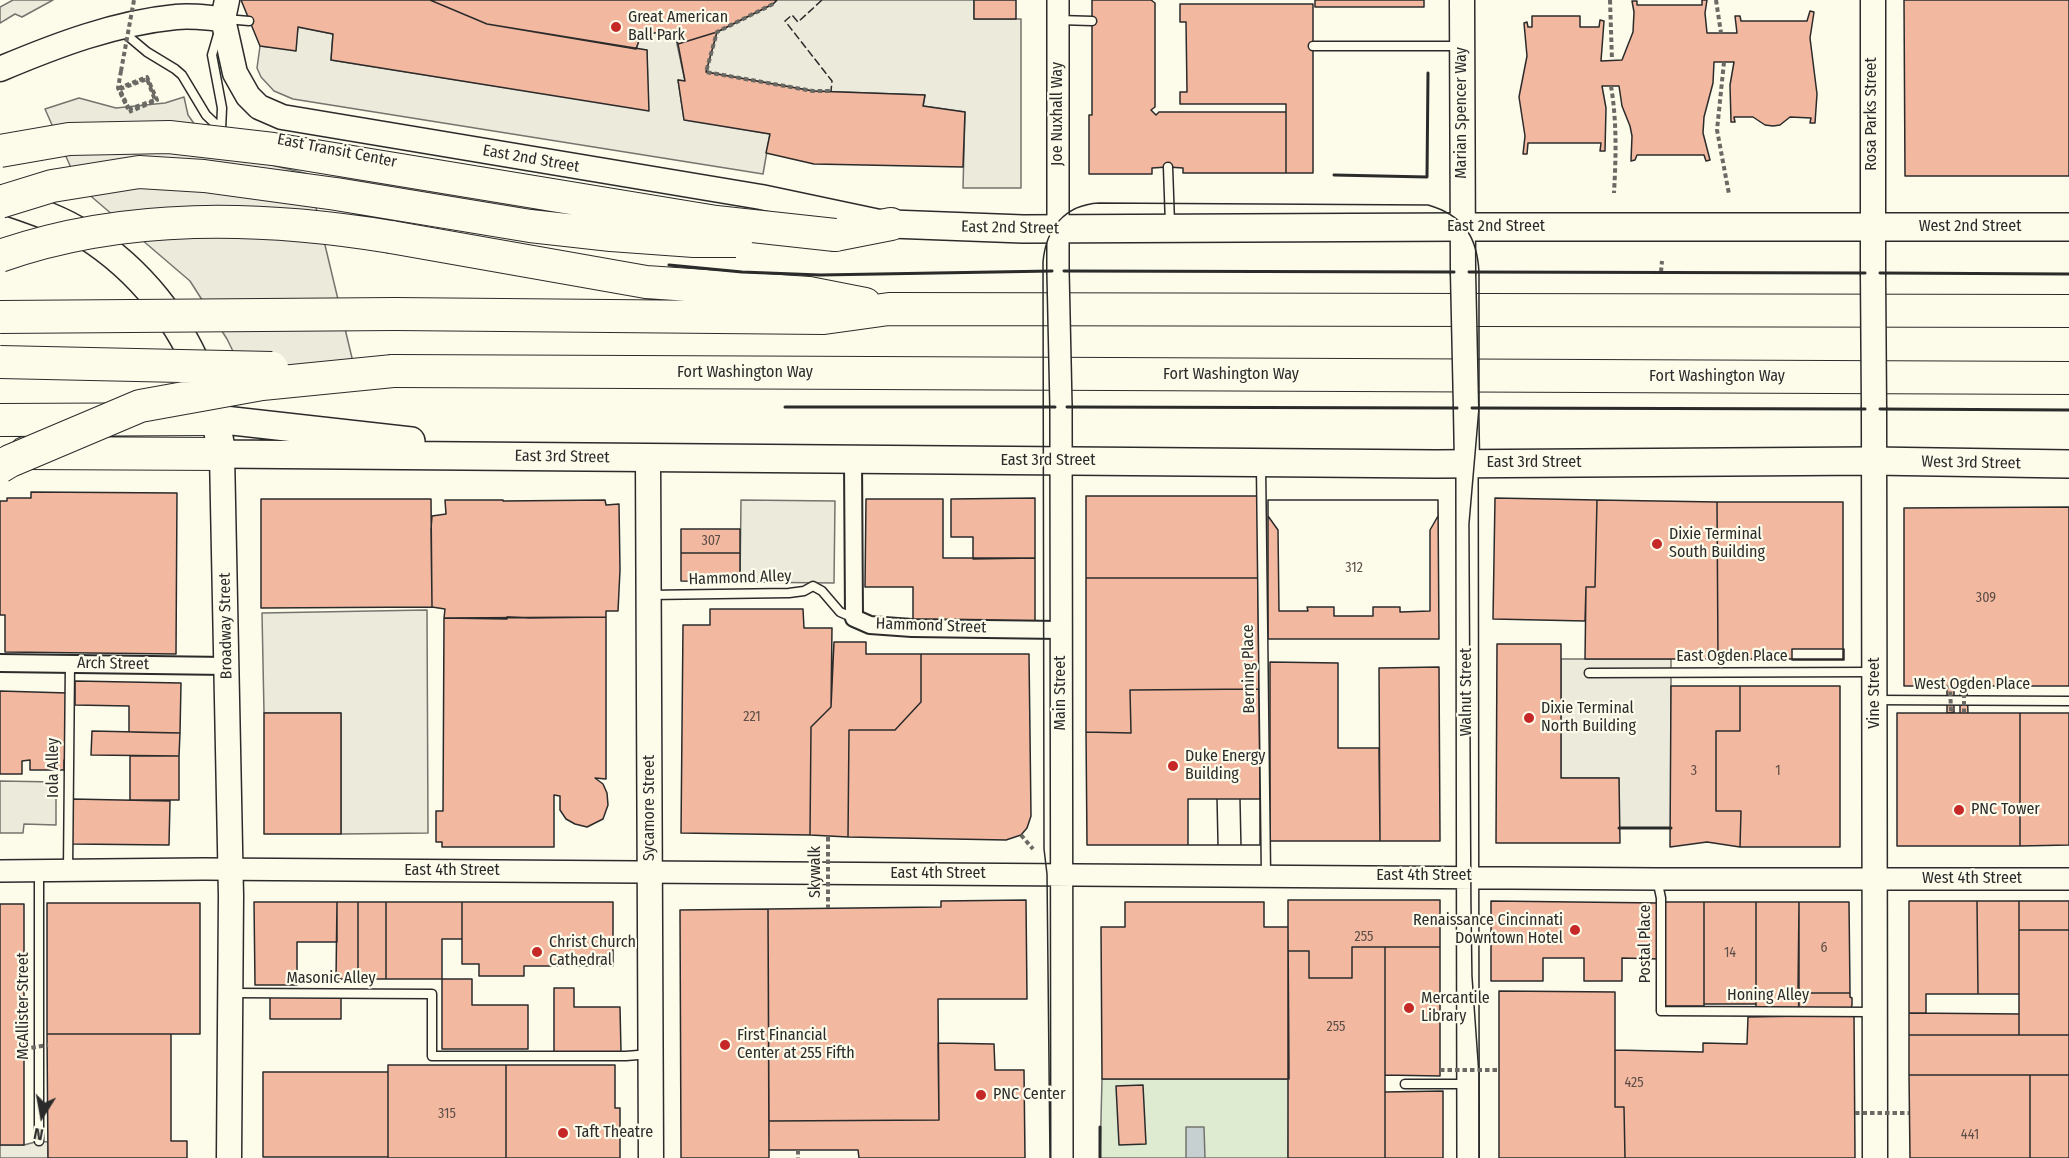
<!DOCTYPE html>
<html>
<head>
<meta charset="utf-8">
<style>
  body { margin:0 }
  #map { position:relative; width:2069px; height:1158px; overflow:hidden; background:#fdfbea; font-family:"Fira Sans Condensed",sans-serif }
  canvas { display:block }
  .north { position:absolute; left:12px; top:1086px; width:60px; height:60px; -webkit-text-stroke:4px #fdfbea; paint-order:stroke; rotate:191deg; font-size:16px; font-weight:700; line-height:24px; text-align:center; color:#2b2b2b }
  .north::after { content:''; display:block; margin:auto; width:21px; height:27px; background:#2b2b2b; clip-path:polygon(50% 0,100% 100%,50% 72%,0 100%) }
</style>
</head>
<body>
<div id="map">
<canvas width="2069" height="1158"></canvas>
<div class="north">N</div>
</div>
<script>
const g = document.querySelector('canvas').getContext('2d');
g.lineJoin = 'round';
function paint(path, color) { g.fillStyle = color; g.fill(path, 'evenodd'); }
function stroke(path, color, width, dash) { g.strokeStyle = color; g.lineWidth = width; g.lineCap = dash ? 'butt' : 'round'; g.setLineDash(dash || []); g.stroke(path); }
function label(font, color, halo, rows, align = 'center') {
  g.font = font + ' "Fira Sans Condensed",sans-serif'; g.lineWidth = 4.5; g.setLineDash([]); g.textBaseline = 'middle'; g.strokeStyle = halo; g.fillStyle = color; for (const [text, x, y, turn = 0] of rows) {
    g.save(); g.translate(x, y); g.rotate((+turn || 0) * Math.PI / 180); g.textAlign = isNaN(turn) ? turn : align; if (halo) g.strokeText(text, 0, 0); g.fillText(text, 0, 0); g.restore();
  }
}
const green = new Path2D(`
  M1102 1079H1289L1288 1158H1100Z`);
paint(green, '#deebd1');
stroke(green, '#74746e', 1.5);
const parking = new Path2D(`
  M13 0H53L22 17 15 14 0 23V7Z
  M777 0H974V19H1021V188H963L965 112 923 106 925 95 813 91 706 72 717 32 773 4Z
  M298 27 333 34 331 60 648 110 647 50 636 49 641 35 674 30 685 81 678 80 684 119 770 134 763 174 293 99 274 91 261 77 257 68 260 46 295 50Z
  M184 97 188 115 200 132 243 158 308 174 358 383 246 378 227 339 190 281 79 186 45 109 79 98 116 108 165 103Z
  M741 500 835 501 834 583 740 582Z
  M427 610 428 833 341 834V713H264L262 613Z
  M1561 659H1671V828H1619V778H1561Z
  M0 781 56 782V825L24 824 23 833H0Z
  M39 1141 48 1142V1158H0V1145H24Z`);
paint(parking, '#eceadb');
stroke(parking, '#74746e', 1.5);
const water = new Path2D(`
  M1186 1127H1204L1205 1158H1186Z`);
paint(water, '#c7d0d0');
stroke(water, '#74746e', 1.5);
const building = new Path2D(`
  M241 0H430L487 24 647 50 649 111 331 60 333 34 298 27 296 51 260 46Z
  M430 0H777L773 4 717 32 678 44 674 30 641 35 636 49 487 24Z
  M974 0H1016V19H974Z
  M1092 0H1151L1155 3V107L1151 110 1156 115 1159 112H1286V173H1183V168L1168 167 1152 168V174H1089V115H1092Z
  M1315 0H1424V7H1315Z
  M1702 0H1707L1705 13 1707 33H1737L1735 16H1740L1741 21H1807L1810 11 1814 12 1810 38 1817 94 1815 123H1810L1811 118 1790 117 1780 125 1773 126 1765 125 1753 117H1734L1735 122H1731L1730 85 1734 62H1714L1713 83 1704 117 1703 133 1710 160 1706 161 1704 155H1637L1635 160 1631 161 1632 136 1630 126 1622 106 1619 86H1602L1606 108 1605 151H1600L1601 143H1528L1527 154H1523L1525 136 1519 97 1527 56 1524 23 1527 22 1528 27H1532V16H1580V27H1599L1600 20 1604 21 1601 61 1622 60 1633 32 1634 12 1632 1H1637V5H1702Z
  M1904 0H2069V176H1905Z
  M1180 4H1313V173H1286V104H1180V92H1187L1186 22H1180Z
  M717 32 706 72 813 91 925 95 923 106 965 112 963 167 814 164 766 153 770 134 684 120 678 80 685 81 678 44Z
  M31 492 177 493 176 654 5 652V615H0V501H7V498H31Z
  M1086 496H1259L1258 578H1086Z
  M1035 498V558L973 559V537H951V499Z
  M1495 498 1597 500 1595 587H1586L1585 621 1493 619Z
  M261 499H431L432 607 261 608Z
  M866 499H943V558H1035V623H913V587H865Z
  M445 500H503V501L605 500 606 505 619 504 620 570 618 611H606V617L444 618 445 609 432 607 431 529 432 516 446 514Z
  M1268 500H1438V516L1430 530V611L1400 612V607H1373V616H1334V607H1307L1308 611H1279L1278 530 1268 516Z
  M1268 500H1438L1439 639H1268Z
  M1597 500 1717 502 1718 659H1585L1586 587H1595Z
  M1717 502H1843V659H1718Z
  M2069 507V686H1967L1968 713H1960V686H1954V712L1947 713V686H1904V508Z
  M681 529H740V553H681Z
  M681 553H740V582L681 581Z
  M1086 578H1258L1259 689 1130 690 1131 733 1086 732Z
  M710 609H803L804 628H832L831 707 811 727 810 835 681 833 683 625H710Z
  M507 617 529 618 606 617V779L595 778 603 784 607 793 608 805 603 819 587 827 575 824 566 819 560 810V796L554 795V847H442V842H436V811H443L444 618 507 619Z
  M834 642H866V654H921V702L895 730H849L848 837 810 835 811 727 831 707Z
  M1497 644H1561V778H1619L1620 843H1496Z
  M1792 649H1844V660H1792Z
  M921 654H1029L1031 816 1027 828 1021 835 1006 840 848 837 849 730H895L921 702Z
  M1270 662 1338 663V748H1379L1380 841H1270Z
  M1439 667 1440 841H1380L1379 668Z
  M75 681 181 683 180 733 129 732V706L75 705Z
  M1671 686H1740V731H1716V811H1741L1740 847 1707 842 1670 847Z
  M1740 686H1840V847H1740L1741 811H1716V731H1740Z
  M1259 689 1260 799H1188V845H1087L1086 732 1131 733 1130 690Z
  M0 691 68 693V761L64 760V770H30V760L22 761V774H0Z
  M264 713H341V834H264Z
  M1897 713H2020V846H1897Z
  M2020 713H2069V845L2020 846Z
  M92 731 180 733 179 756 91 755Z
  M130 756H179V800H130Z
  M72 799 170 801 169 845 72 844Z
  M1188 799H1217L1218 845H1188Z
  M1188 799H1260V845H1188Z
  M1217 799H1240L1241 845H1218Z
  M1240 799H1260V845H1241Z
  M1026 900 1027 999H938L939 1120 769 1121 768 909 941 907V901Z
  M1288 900H1440V947H1352V978H1309V951H1288Z
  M1491 901 1659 903V959L1622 958V981H1584V958H1543V981H1491Z
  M1909 901H1977L1978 994H1926V1013H1909Z
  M1977 901H2019V994H1978Z
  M2019 901H2069V930H2019Z
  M254 902H337V942H297V985H255Z
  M337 902H358V979H336Z
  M358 902H386V979H358Z
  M386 902H462V939H442V979H386Z
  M462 902H613V966H524V976H479V964H462Z
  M1125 902H1264V927H1288L1289 1079H1102L1101 927H1125Z
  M1665 902H1704V1006H1665Z
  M1704 902H1756V1004H1704Z
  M1756 902H1799V1009H1756Z
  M1799 902H1849L1850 993H1798Z
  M47 903H200V1034H47Z
  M0 904H24V1145H0Z
  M768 909 769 1158H681L680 910Z
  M2019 930H2069V1035H2019Z
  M1352 947H1385V1158H1288V951H1309V978H1352Z
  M1385 947H1440V1076L1385 1075Z
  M442 979H472V1005H528V1049H442Z
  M554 988H574V1007H620L621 1052H554Z
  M1499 991 1615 992V1107H1624L1625 1158H1499Z
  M1798 993H1850V997L1852 998V1005L1850 1011 1799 1010Z
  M270 997H341V1019H270Z
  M1909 1013 2019 1014V1035H1909Z
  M1854 1015 1855 1158H1625L1624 1107H1615V1050L1703 1052V1043L1747 1044 1748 1017Z
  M47 1034H171V1141H187V1158H48Z
  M1909 1035H2069V1075H1909Z
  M938 1043 994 1044 995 1070H1024L1025 1158H859L858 1150H769V1121L939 1120Z
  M388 1065H506V1158H388Z
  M506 1065H615V1108H620V1158H506Z
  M263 1072H388V1157H263Z
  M1909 1075H2030V1158H1910Z
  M2030 1075H2069V1158H2030Z
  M1143 1085 1146 1144 1119 1145 1116 1086Z
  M1443 1091V1158H1385V1092Z`);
paint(building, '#f2b8a0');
stroke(building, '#2b2b2b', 1.5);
const service = new Path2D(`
  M226 19 249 21
  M1059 20 1092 21
  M122 31 147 52 175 69 182 75 206 115 226 134
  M219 31 212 55 222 108 221 130
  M1313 46H1461
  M1168 167 1170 224
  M1261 466 1266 875
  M649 595 789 593 804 591 813 586 822 591 840 612 854 618
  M1589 673 1872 672
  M1875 700 2069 701
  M68 870 70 664
  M1657 879 1661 898V1011L1873 1012
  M233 993 432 994V1056H626L650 1054
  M1405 1084H1468
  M39 1141V872`);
const minor = new Path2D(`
  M853 459 854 618 870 625 912 628 1060 630
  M0 663 227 666`);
const tertiary = new Path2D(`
  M1058 271V0
  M1061 407 1062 1158
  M1467 464 1468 1158
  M0 871 203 869 1657 879H2069`);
const secondary = new Path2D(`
  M227 0 223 19 235 73 248 96 259 107 282 117 761 197 884 223
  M1462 0 1463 272
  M0 69C57 45 115 23 176 17 191 15 208 18 223 19
  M1873 273V0
  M1466 408 1467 464
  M1874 409 1875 1158
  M222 454 231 896 229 1158
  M648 458 651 1158`);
const primary = new Path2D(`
  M0 199C29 209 59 218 85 235 139 269 182 322 204 383 213 406 218 430 222 454L1435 464 1873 461 2069 464
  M891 224 1023 229 1462 227H2069
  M215 419 411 441`);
const motorway = new Path2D(`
  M835 235 891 224
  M391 237 646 282 809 293 865 304
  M395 314 824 318 889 309 2069 311
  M393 371 2069 378
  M0 420 215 419
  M25 453 222 454`);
stroke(service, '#2b2b2b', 11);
stroke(minor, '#2b2b2b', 20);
stroke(tertiary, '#2b2b2b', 24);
stroke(secondary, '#2b2b2b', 27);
stroke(primary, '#2b2b2b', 30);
stroke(motorway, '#2b2b2b', 34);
stroke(new Path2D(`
  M1610 0 1612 60
  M1716 0 1721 33
  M773 4 717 32 706 72 813 91H831
  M1724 62 1717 130 1729 194
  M121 71 118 88 128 109
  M1611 86C1617 122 1616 157 1614 193
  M120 89 147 79 155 100 129 109
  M1661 272 1662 261
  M1021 835 1033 849
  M798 1150V1158`), '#6a6964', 4, [4.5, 3]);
stroke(service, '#fdfbea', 8);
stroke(minor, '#fdfbea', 16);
stroke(tertiary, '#fdfbea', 21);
stroke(secondary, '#fdfbea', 24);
stroke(primary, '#fdfbea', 27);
stroke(motorway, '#fdfbea', 32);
stroke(new Path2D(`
  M1050 1158 1047 874 1044 849 1043 262C1046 229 1064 205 1099 203L1428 205C1463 215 1477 236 1479 272V408L1469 524 1471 904 1472 976 1479 1075V1158`), '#2b2b2b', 1.5);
const tertiaryBridge = new Path2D(`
  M1058 271 1061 407`);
const secondaryBridge = new Path2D(`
  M1463 272 1466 408
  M1873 273 1874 409`);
const motorwayBridge = new Path2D(`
  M0 151 69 139 169 137 273 149 716 222 835 235
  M0 202 52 186 139 172 204 176 336 194 530 226 611 235 694 241H736
  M0 256C125 212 262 216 391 237
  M0 317 395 314
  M0 362 272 368
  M0 467 10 461 140 406 262 384 393 371`);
stroke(tertiaryBridge, '#2b2b2b', 24, []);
stroke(secondaryBridge, '#2b2b2b', 27, []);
stroke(motorwayBridge, '#2b2b2b', 34, []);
stroke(new Path2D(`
  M121 71 134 0
  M129 109 119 88 147 77 157 100 129 112
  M1950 684 1951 712
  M1964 686V712
  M828 837V908
  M24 1049 48 1045
  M1440 1070H1499
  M1855 1113H1909`), '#6a6964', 4, [4.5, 3]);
stroke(tertiaryBridge, '#fdfbea', 21);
stroke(secondaryBridge, '#fdfbea', 24);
stroke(motorwayBridge, '#fdfbea', 32);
stroke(new Path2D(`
  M822 0 798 22 792 15 785 21 832 81 831 91`), '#2b2b2b', 1.5, [8, 3]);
stroke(new Path2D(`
  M1334 175 1427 177 1428 73
  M669 265 742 272 820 275 1052 271
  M1064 271 1454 272
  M1469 272 1865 273
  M1880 273 2069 274
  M785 407H1055
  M1067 407 1457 408
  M1472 408 1865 409
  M1880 409 2069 410
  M1619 828H1671
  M1100 1158V1127`), '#2b2b2b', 3);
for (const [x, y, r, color] of [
  [616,27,6,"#c62828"],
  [1657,544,6,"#c62828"],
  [1529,718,6,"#c62828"],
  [1173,766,6,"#c62828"],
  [1959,810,6,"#c62828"],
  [1575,930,6,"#c62828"],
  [537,952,6,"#c62828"],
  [1409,1008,6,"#c62828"],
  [725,1045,6,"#c62828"],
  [981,1095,6,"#c62828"],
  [563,1133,6,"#c62828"]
]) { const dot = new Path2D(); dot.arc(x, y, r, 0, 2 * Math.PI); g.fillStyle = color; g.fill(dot); stroke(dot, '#fdfbea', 2); }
label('14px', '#5d4e48', null, [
  ["307",711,541],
  ["312",1354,568],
  ["309",1986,598],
  ["221",752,717],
  ["3",1694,771],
  ["1",1778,771],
  ["255",1364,937],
  ["6",1824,948],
  ["14",1730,953],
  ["255",1336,1027],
  ["425",1634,1083],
  ["315",447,1114],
  ["441",1970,1135]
]);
label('16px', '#2b2b2b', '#fdfbea', [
  ["Great American",628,18],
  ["Ball Park",628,36],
  ["Dixie Terminal",1669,535],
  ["South Building",1669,553],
  ["Dixie Terminal",1541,709],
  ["North Building",1541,727],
  ["Duke Energy",1185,757],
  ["Building",1185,775],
  ["PNC Tower",1971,810],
  ["Renaissance Cincinnati",1563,921,"right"],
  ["Downtown Hotel",1563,939,"right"],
  ["Christ Church",549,943],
  ["Cathedral",549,961],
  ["Mercantile",1421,999],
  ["Library",1421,1017],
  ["First Financial",737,1036],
  ["Center at 255 Fifth",737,1054],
  ["PNC Center",993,1095],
  ["Taft Theatre",575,1133]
], 'left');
label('16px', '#2b2b2b', '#fdfbea', [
  ["Marian Spencer Way",1462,113,-90],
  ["Joe Nuxhall Way",1058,114,-90],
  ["Rosa Parks Street",1872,114,-90],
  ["East Transit Center",337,151,11],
  ["East 2nd Street",531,159,10],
  ["East 2nd Street",1496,227],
  ["West 2nd Street",1970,227],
  ["East 2nd Street",1010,228,1],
  ["Fort Washington Way",745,373],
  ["Fort Washington Way",1231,375],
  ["Fort Washington Way",1717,377],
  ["East 3rd Street",562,457,1],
  ["East 3rd Street",1048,461],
  ["East 3rd Street",1534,463],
  ["West 3rd Street",1971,463,1],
  ["Hammond Alley",740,578,-2],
  ["Broadway Street",226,626,-91],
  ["Hammond Street",931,626,2],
  ["East Ogden Place",1732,657],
  ["Arch Street",113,664,1],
  ["Berning Place",1249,669,-91],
  ["West Ogden Place",1972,685],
  ["Walnut Street",1467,692,-90],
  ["Main Street",1061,693,-90],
  ["Vine Street",1875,693,-90],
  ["Iola Alley",54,768,-90],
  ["Sycamore Street",650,808,-90],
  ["East 4th Street",452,871],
  ["Skywalk",816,872,-90],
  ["East 4th Street",938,874],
  ["East 4th Street",1424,876],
  ["West 4th Street",1972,879],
  ["Postal Place",1646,944,-90],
  ["Masonic Alley",331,979],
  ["Honing Alley",1768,996],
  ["McAllister Street",24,1006,-90]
]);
</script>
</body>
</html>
